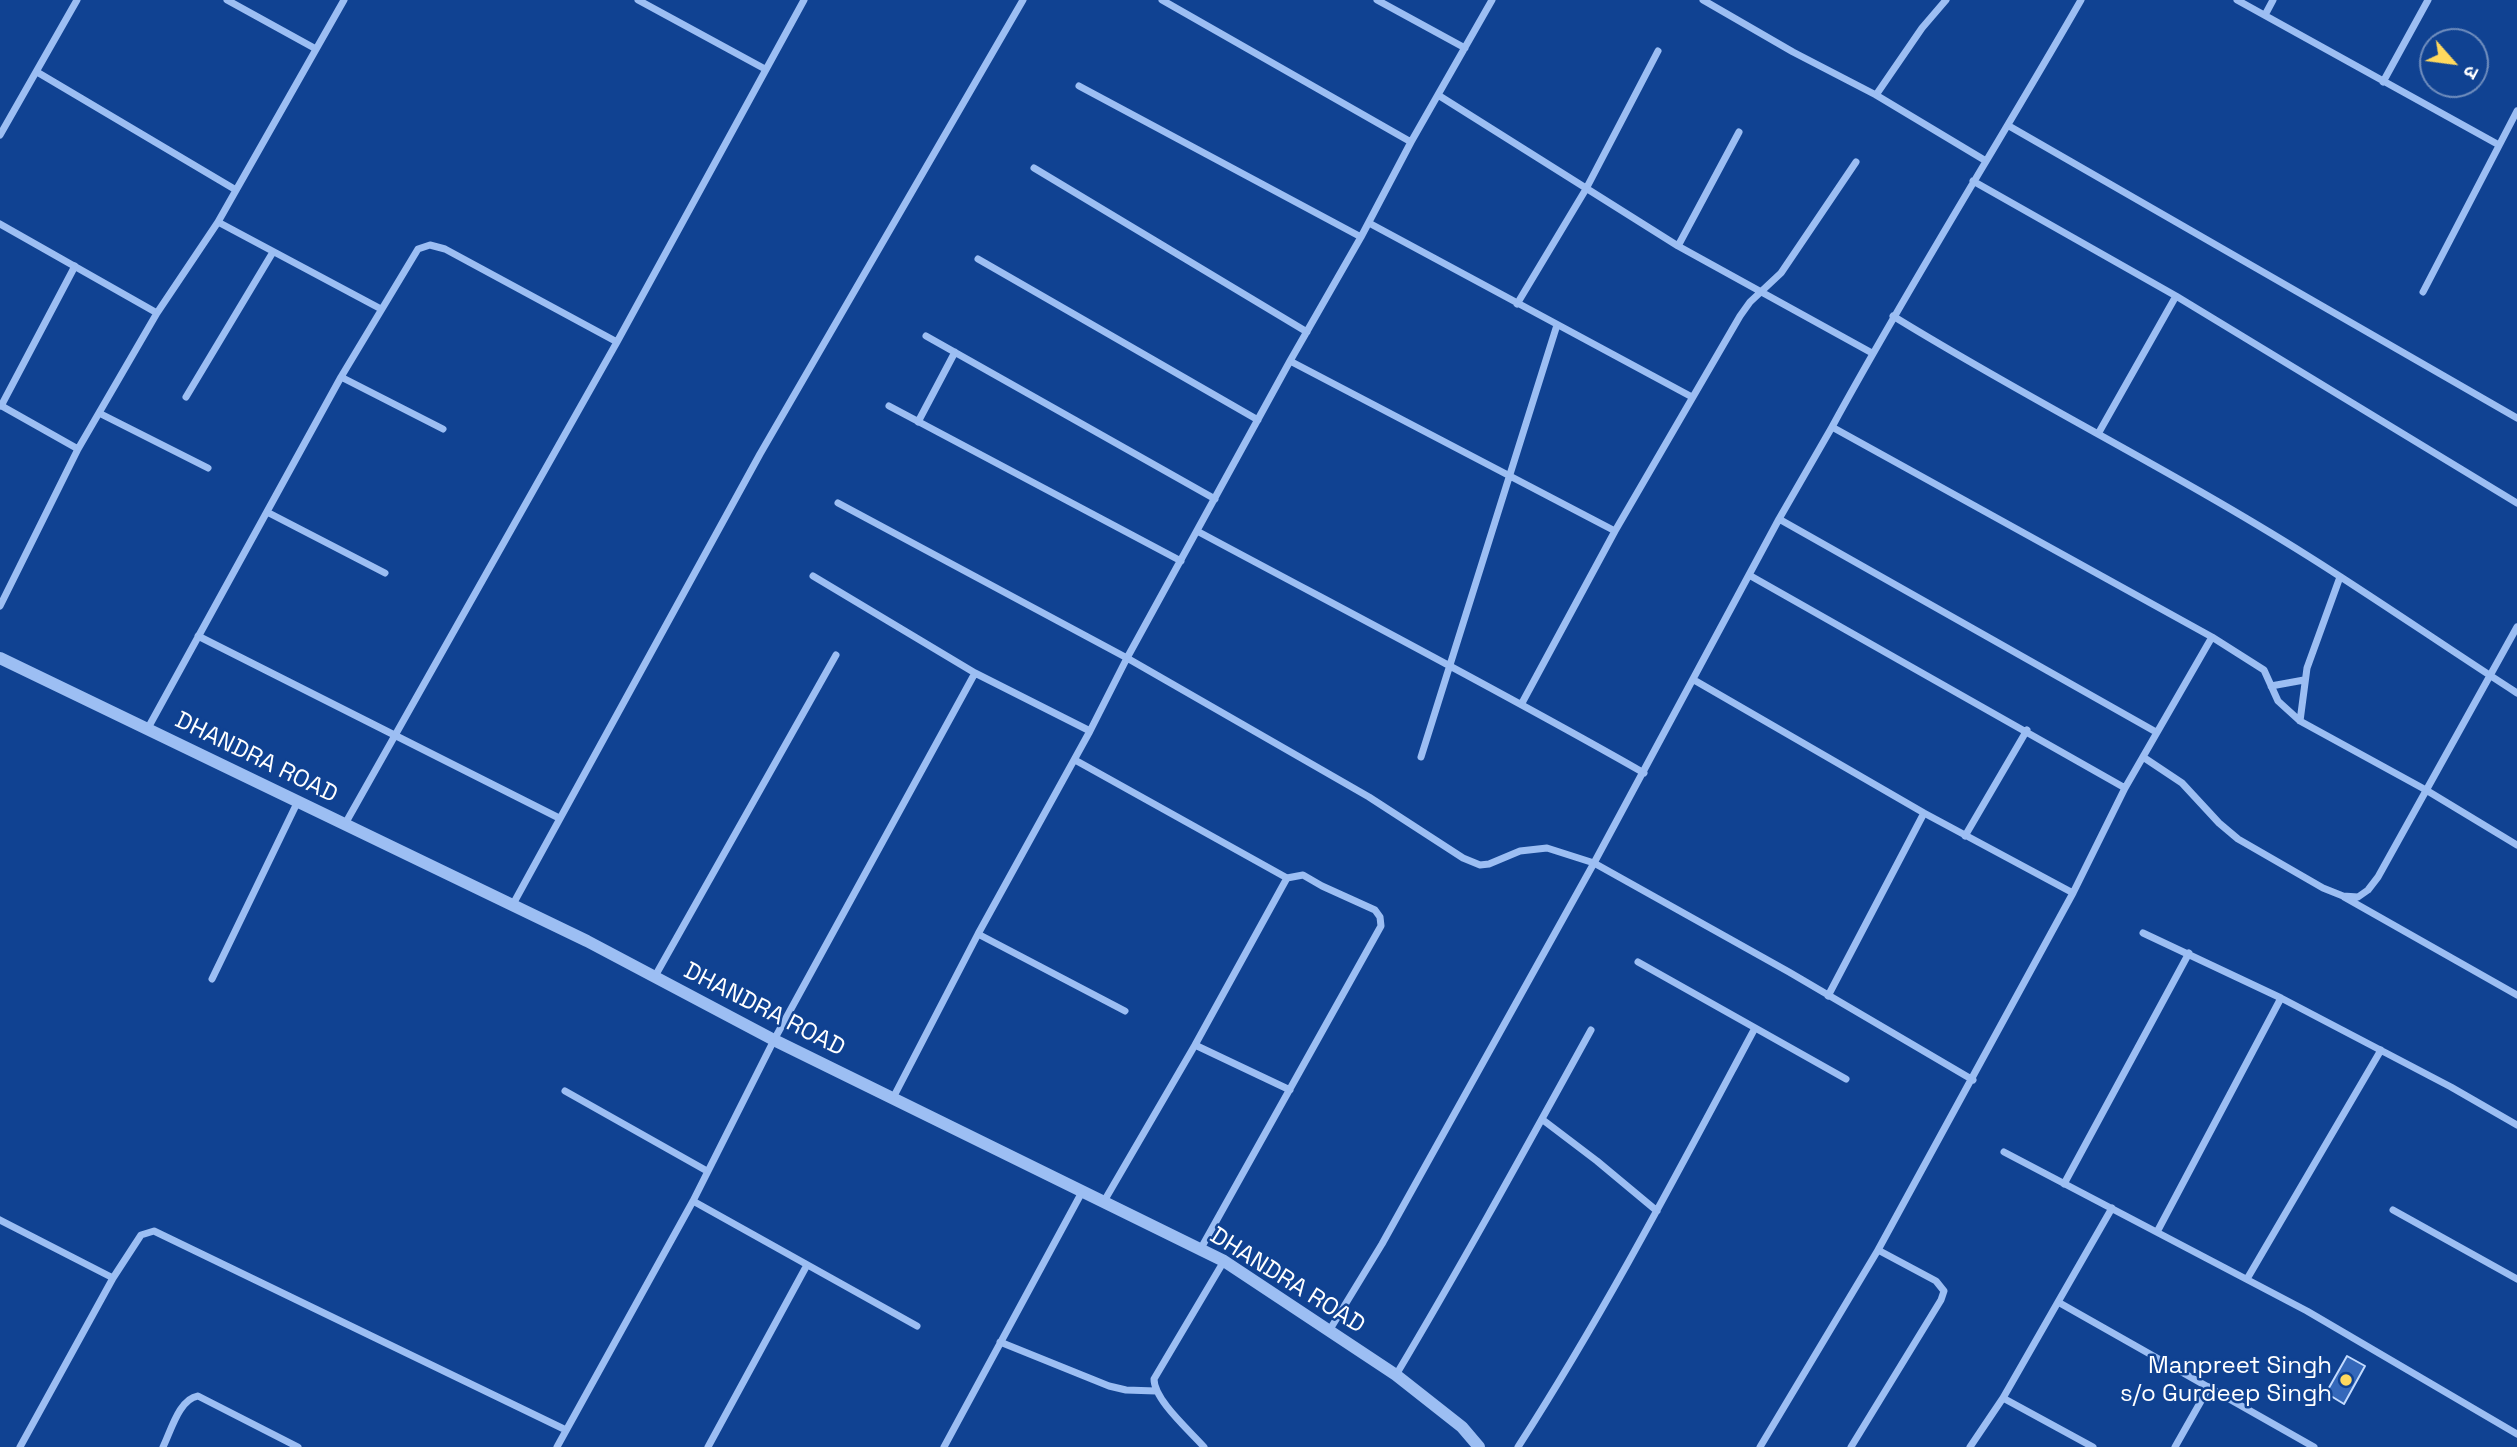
<!DOCTYPE html>
<html>
<head>
<meta charset="utf-8">
<style>
  body { margin:0 }
  #map { position:relative; width:2517px; height:1447px; overflow:hidden; background:#104292; font-family:"Space Grotesk","Noto Sans Devanagari",sans-serif }
  canvas { display:block }
  .north { position:absolute; left:2419px; top:28px; width:70px; height:70px; box-sizing:border-box; background:#104292; border:2px solid #708ebe; border-radius:50%; rotate:118deg; font-size:19px; font-weight:700; line-height:28px; text-align:center; color:#fff }
  .north::after { content:''; display:block; margin:auto; width:24px; height:32px; background:#ffd95e; clip-path:polygon(50% 0,100% 100%,50% 72%,0 100%) }
</style>
</head>
<body>
<div id="map">
<canvas width="2517" height="1447"></canvas>
<div class="north">उ</div>
</div>
<script>
const g = document.querySelector('canvas').getContext('2d');
g.lineJoin = 'round';
function paint(path, color) { g.fillStyle = color; g.fill(path, 'evenodd'); }
function stroke(path, color, width, dash) { g.strokeStyle = color; g.lineWidth = width; g.lineCap = dash ? 'butt' : 'round'; g.setLineDash(dash || []); g.stroke(path); }
function label(font, color, halo, rows, align = 'center') {
  g.font = font + ' "Space Grotesk",sans-serif'; g.lineWidth = 5; g.setLineDash([]); g.textBaseline = 'middle'; g.strokeStyle = halo; g.fillStyle = color; for (const [text, x, y, turn = 0] of rows) {
    g.save(); g.translate(x, y); g.rotate((+turn || 0) * Math.PI / 180); g.textAlign = isNaN(turn) ? turn : align; if (halo) g.strokeText(text, 0, 0); g.fillText(text, 0, 0); g.restore();
  }
}
const building = new Path2D(`
  M2347 1356 2365 1366 2344 1404 2326 1393Z`);
paint(building, '#3468ba');
stroke(building, '#c3dbfe', 2);
stroke(new Path2D(`
  M227 0 316 49
  M638 0 765 69
  M1162 0 1411 142
  M1377 0 1465 48
  M1703 0 1793 52 1876 95 1986 161
  M2237 0 2499 145
  M2265 15 2273 0
  M37 72 236 190
  M2383 82 2428 0
  M1079 86 1361 237
  M1438 95 1678 246 1872 353
  M1876 95 1922 28 1946 0
  M2009 126 2517 418
  M0 135 77 0
  M1034 168 1307 332
  M1973 181 2176 296 2517 503
  M218 222 381 309
  M1369 223 1692 397
  M0 224 157 313
  M1678 246 1739 132
  M978 259 1258 420
  M2423 292 2517 111
  M1517 304 1586 189 1658 51
  M1893 316C2029 400 2173 471 2308 556 2378 600 2447 648 2517 693
  M926 336 1215 499
  M1290 361 1615 531
  M341 377 443 429
  M186 397 273 252
  M0 405 78 449
  M1 406 75 266
  M889 406 1181 561
  M99 413 208 468
  M918 422 955 352
  M1832 427C1911 282 1999 143 2081 0
  M2098 434 2176 296
  M838 503 1127 658 1369 797 1463 858 1480 865 1489 864 1520 851 1547 848 1594 863 1789 972 1973 1080
  M267 512 385 573
  M1779 519 2156 732
  M1197 531C1346 611 1497 689 1644 773
  M1749 575 2125 788
  M813 576 975 673 1090 731
  M0 606 78 449 157 313 218 222 344 0
  M198 636 559 818
  M1694 680 1924 813 2073 893
  M2271 686 2304 680
  M1522 703 1615 531 1740 316 1750 302 1781 273 1856 162
  M2300 721 2307 668 2340 577
  M148 728 341 377 418 249 430 245 445 249 617 342
  M1421 757 1557 325
  M2143 757 2182 783 2219 823 2238 839 2323 888 2343 896 2358 897 2368 890 2378 877 2517 627
  M1075 760 1287 878
  M345 824 617 342 804 0
  M1965 836 2027 730
  M2344 897 2517 995
  M512 906 760 454 1023 0
  M2143 933 2281 998 2157 1232
  M978 934 1125 1011
  M1638 962 1846 1079
  M654 978 836 655
  M212 979 298 801
  M1828 996 1924 813
  M2281 998 2451 1087 2517 1125
  M1195 1045 1290 1090
  M565 1091 707 1171
  M893 1098 978 934 1090 731 1127 658 1290 361 1361 237 1411 142 1492 0
  M1543 1120 1597 1161 1657 1211
  M2004 1152 2307 1311 2517 1434
  M2064 1184 2189 953
  M693 1201 917 1326
  M1103 1203 1195 1045 1287 878 1303 875 1322 886 1375 910 1380 917 1381 926 1200 1250
  M2393 1210 2517 1279
  M0 1220 113 1278
  M2247 1279 2381 1050
  M2058 1302 2112 1208
  M1329 1331 1382 1244 1594 863 1779 519 1832 427 2212 637
  M1000 1342 1109 1386 1126 1390 1156 1391
  M1396 1375C1464 1261 1527 1146 1591 1030
  M2003 1398 2093 1447
  M20 1447 113 1278 141 1235 154 1231 566 1430
  M163 1447C171 1431 179 1399 198 1396L298 1447
  M557 1447 693 1201 774 1040 975 673
  M708 1447 807 1265
  M944 1447 1082 1192
  M1204 1447C1190 1431 1154 1400 1154 1379L1224 1261
  M1518 1447C1605 1312 1679 1170 1755 1028
  M1760 1447 1878 1250 2073 893 2125 788 2212 637 2264 670 2278 701 2300 721 2426 790 2517 845
  M1851 1447 1941 1300 1944 1291 1936 1281 1878 1250
  M1970 1447 2003 1398 2058 1302 2314 1447
  M2175 1447 2209 1387`), '#9cbef3', 7);
stroke(new Path2D(`
  M0 658 587 941 774 1040 1224 1261 1396 1375 1462 1427 1479 1447`), '#9cbef3', 12);
for (const [x, y, r, color] of [
  [2346,1380,7,"#ffd95e"]
]) { const dot = new Path2D(); dot.arc(x, y, r, 0, 2 * Math.PI); g.fillStyle = color; g.fill(dot); stroke(dot, '#104292', 2.5); }
label('24px', '#fff', '#104292', [
  ["DHANDRA ROAD",256,758,26],
  ["DHANDRA ROAD",764,1010,27],
  ["DHANDRA ROAD",1287,1281,32]
]);
label('24px', '#fff', '#104292', [
  ["Manpreet Singh",2332,1366],
  ["s/o Gurdeep Singh",2332,1394]
], 'right');
</script>
</body>
</html>
